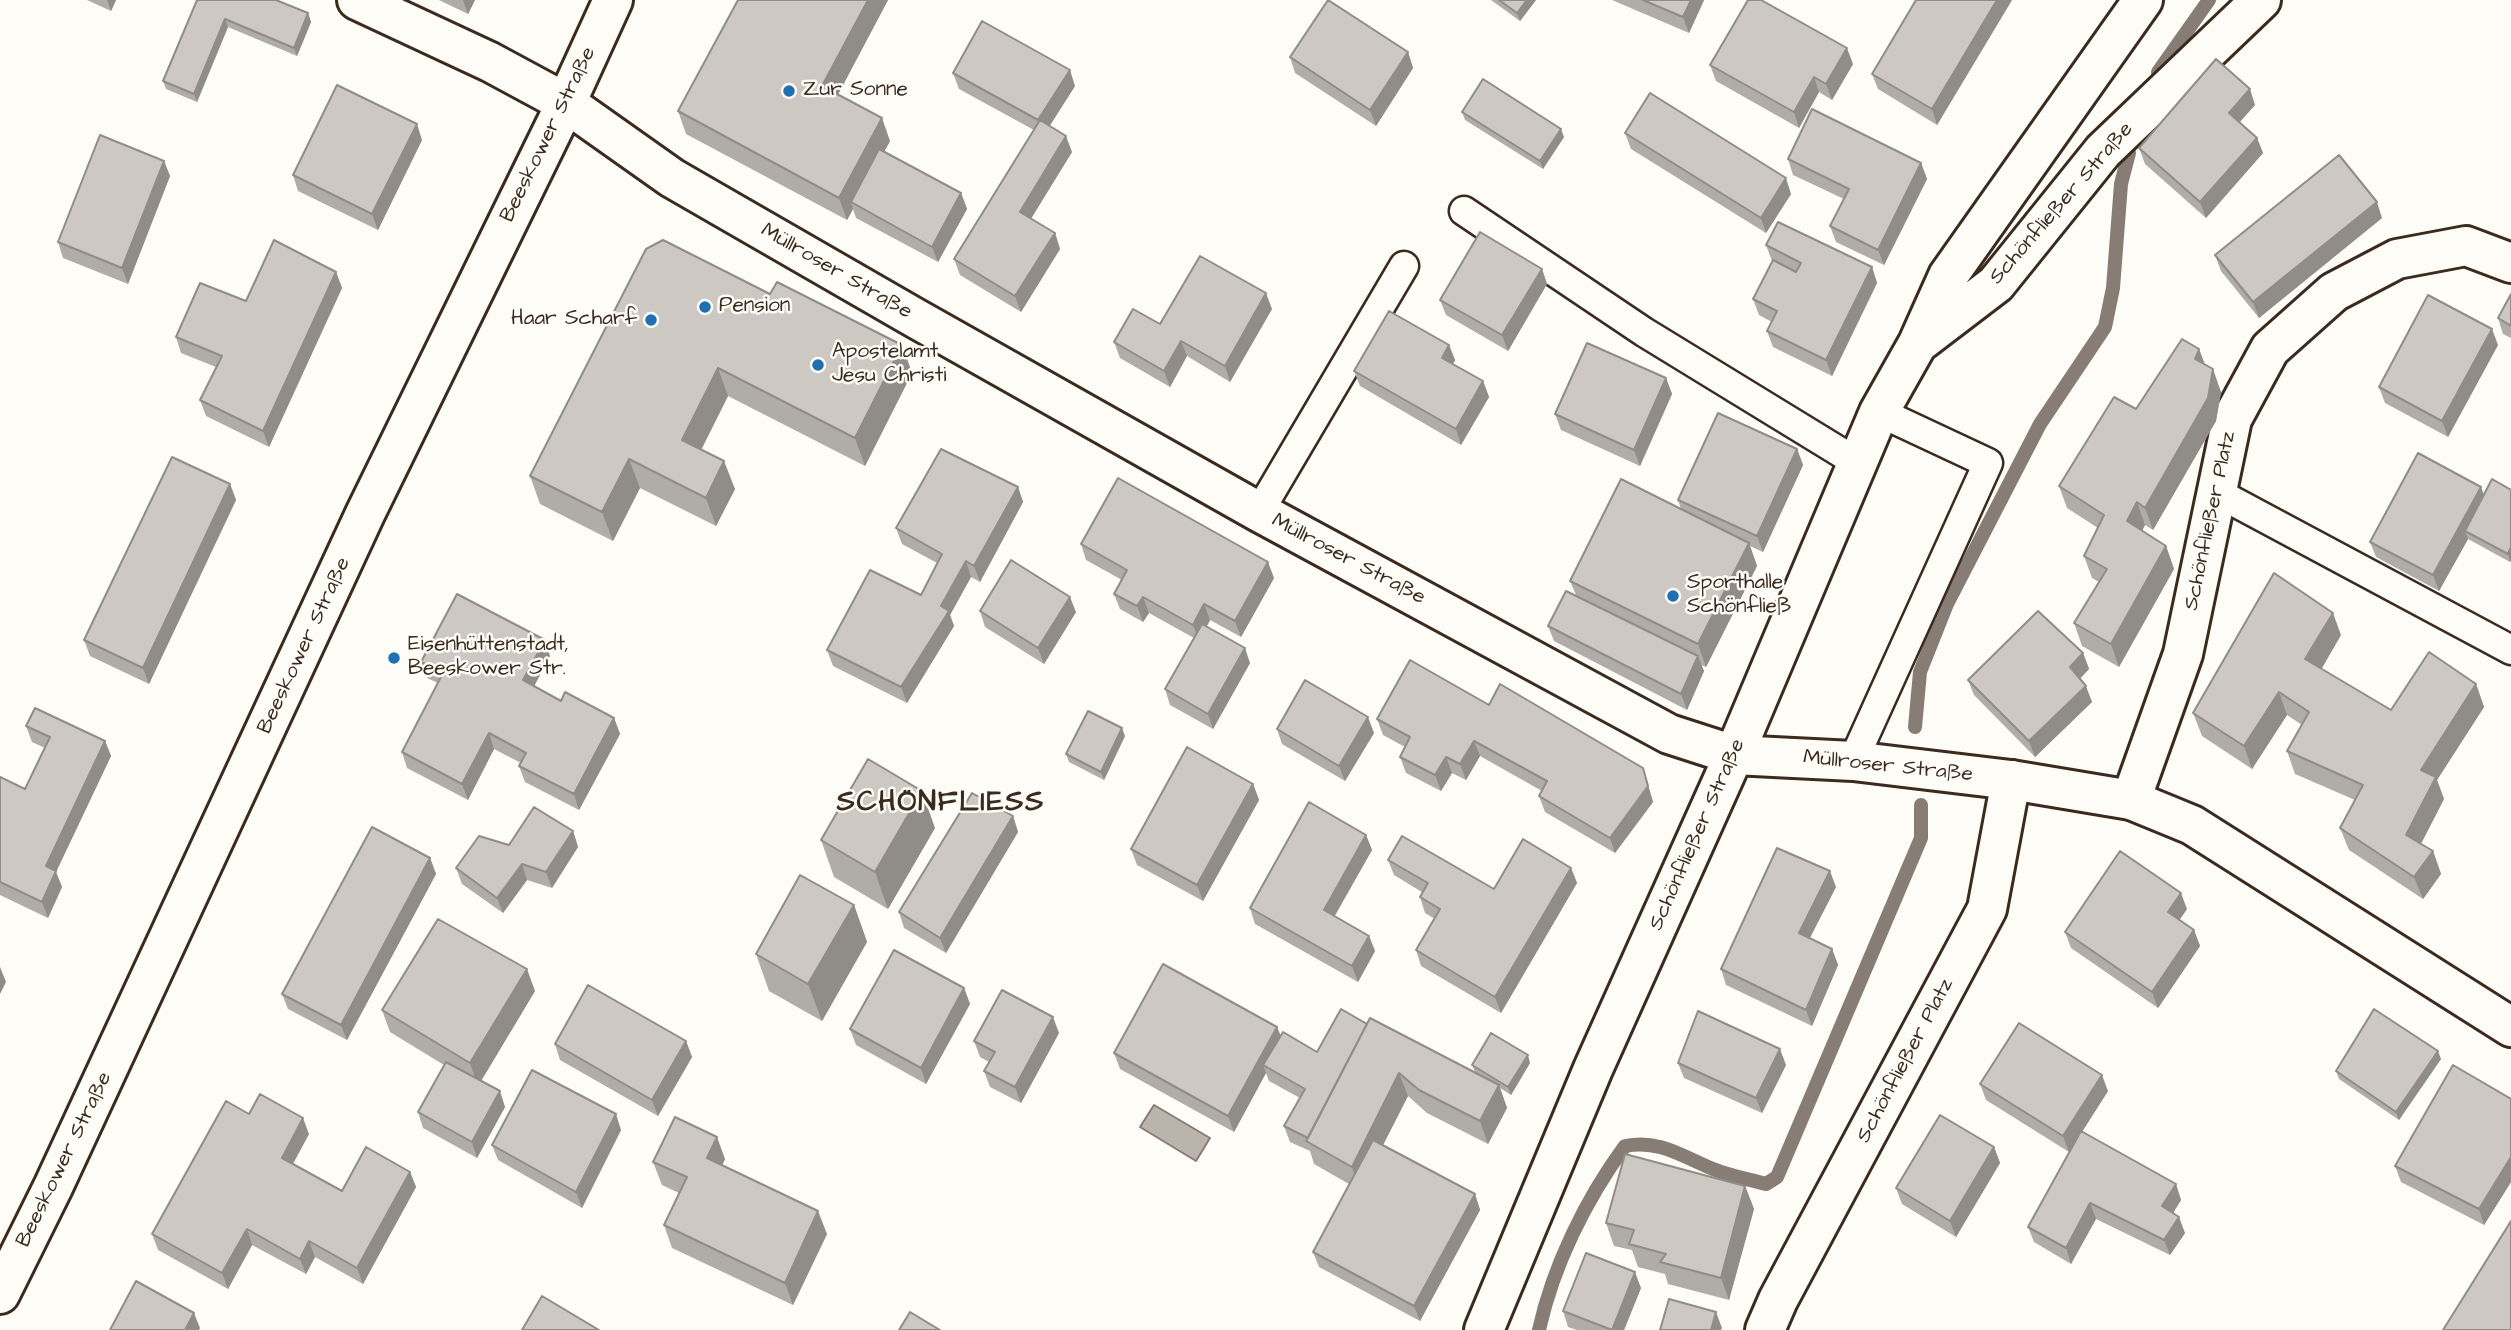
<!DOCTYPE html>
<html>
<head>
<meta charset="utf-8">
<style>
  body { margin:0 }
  canvas { display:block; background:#fdfcf7 }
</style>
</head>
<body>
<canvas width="2511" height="1330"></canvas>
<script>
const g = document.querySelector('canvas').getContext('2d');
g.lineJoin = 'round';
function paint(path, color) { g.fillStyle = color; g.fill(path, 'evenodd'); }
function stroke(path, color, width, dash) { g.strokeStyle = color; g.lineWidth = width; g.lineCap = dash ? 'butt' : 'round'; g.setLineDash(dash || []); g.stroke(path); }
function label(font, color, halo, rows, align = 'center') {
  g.font = font + ' "Architects Daughter",sans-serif'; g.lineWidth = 5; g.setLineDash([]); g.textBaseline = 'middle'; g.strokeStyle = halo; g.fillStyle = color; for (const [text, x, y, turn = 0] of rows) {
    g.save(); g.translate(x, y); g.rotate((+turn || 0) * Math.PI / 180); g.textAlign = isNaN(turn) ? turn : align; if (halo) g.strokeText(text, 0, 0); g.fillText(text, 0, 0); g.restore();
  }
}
const water = new Path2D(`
  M1154 1105 1210 1138 1196 1161 1140 1127Z`);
paint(water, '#bbb4ad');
stroke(water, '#887d74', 2);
stroke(new Path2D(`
  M2158 72 2209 0
  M1915 727 1920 672 1947 604 2040 424 2105 327 2113 288 2121 184 2129 153
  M1539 1330C1553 1266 1586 1199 1625 1146 1660 1139 1683 1157 1713 1169 1730 1176 1748 1179 1766 1184L1777 1177 1921 838V805`), '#887d74', 14);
const service = new Path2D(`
  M1464 211 1644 332 1858 463
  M2216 492 2511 650
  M1259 512 1404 266
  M1853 761 1988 463 1879 412`);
const minor = new Path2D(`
  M1920 342 1996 284 2103 151 2261 0
  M2131 800 2183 654 2232 419 2270 349 2334 292 2397 259 2466 246 2511 263
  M1484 1330 1593 1069 1734 755 1879 412 1918 343 1948 276 2143 0
  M1765 1330 1778 1300 1987 909 2011 780`);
const secondary = new Path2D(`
  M357 0 490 62 566 103 672 178 915 318 1259 512 1669 734 1734 755 1853 761 2011 780 2131 800 2192 825 2511 1027`);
const primary = new Path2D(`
  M0 1294 53 1187 365 514 566 103 613 0`);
stroke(service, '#3b2a1e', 33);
stroke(minor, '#3b2a1e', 44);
stroke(secondary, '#3b2a1e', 44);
stroke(primary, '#3b2a1e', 44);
stroke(service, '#fdfcf7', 28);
stroke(minor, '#fdfcf7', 38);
stroke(secondary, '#fdfcf7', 38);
stroke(primary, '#fdfcf7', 38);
paint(new Path2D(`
  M87 0H116L111 11Z
  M197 0 308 13 311 22 297 56 228 27 197 102 166 89 163 81Z
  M439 0H475L468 14Z
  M888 0 838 95 890 141 884 152 961 193 967 209 938 262 856 218 853 209 847 220 686 134 678 111Z
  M1491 0H1536L1520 21Z
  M1612 0H1704L1689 33Z
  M1916 0H2012L1937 125 1878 89 1872 74Z
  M1408 52 1413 68 1376 126 1295 73 1290 57Z
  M1853 64 1832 100 1819 92 1799 128 1716 81 1710 65Z
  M953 73 1075 86 1049 126 1072 152 1031 218 1055 233 1060 249 1021 312 960 275 954 259 1034 130 959 89Z
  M2255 105 2240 122 2257 138 2263 153 2206 218 2145 164 2139 148Z
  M1462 112 1564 137 1543 169 1465 120Z
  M1625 133 1791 194 1766 233 1631 149Z
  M422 140 378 230 298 191 293 175Z
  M1788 159 1921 163 1927 179 1884 265 1836 242 1830 226 1844 199 1793 175Z
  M164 161 170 176 128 284 63 258 58 242Z
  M2382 218 2259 318 2221 271 2215 255Z
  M1766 245 1872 267 1877 283 1832 376 1773 347 1767 331 1772 322 1759 315 1753 299 1772 261Z
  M1542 269 1547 284 1508 351 1446 315 1440 300Z
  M336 272 342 288 269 447 206 416 200 400 216 367 181 353 176 337 246 301Z
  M770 294 902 345 912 373 865 466 728 396 701 450 735 489 716 526 640 488 613 541 540 504 530 476Z
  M2511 294V338L2503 334 2498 318Z
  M1272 309 1230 382 1187 356 1170 387 1120 358 1114 342 1160 324Z
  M1449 345 1455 360 1453 364 1483 381 1489 397 1461 445 1360 386 1354 371Z
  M2498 345 2448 437 2385 403 2379 387Z
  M2199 349 2205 364 2221 392 2216 421 2153 530 2145 525 2142 531 2166 546 2174 569 2119 667 2082 646 2074 623 2099 582 2092 578 2084 556 2098 528 2067 508 2059 486 2136 409Z
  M1666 378 1672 394 1640 466 1561 430 1555 414Z
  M1797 449 1803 465 1763 552 1750 546 1757 566 1706 667 1701 665 1704 671 1687 710 1554 641 1548 626 1576 595 1570 581 1681 509 1678 500Z
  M230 484 236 500 149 684 90 656 84 640Z
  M1018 487 1023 502 980 582 971 577 950 615 954 626 907 703 833 666 827 650 921 595 937 563 902 544 896 528Z
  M2511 490 2510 562 2468 539 2439 591 2376 557 2370 542 2484 494Z
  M1081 544 1274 578 1241 637 1210 620 1207 626 1250 663 1213 729 1170 705 1165 689 1194 638 1149 613 1143 622 1120 609 1114 594 1122 580 1086 560Z
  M980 611 1076 612 1044 664 985 627Z
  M2341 635 2321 669 2391 710 2476 684 2484 707 2437 780 2444 799 2421 844 2433 851 2441 874 2423 899 2349 850 2340 828 2355 800 2295 774 2287 751 2302 725 2287 715 2252 769 2202 736 2193 713Z
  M2083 653 2089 669 2080 679 2092 702 2035 757 1974 695 1968 680Z
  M550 656 534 686 561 701 614 718 620 734 579 810 525 782 519 766 521 763 494 749 468 800 407 768 402 752 438 683 427 678 421 662Z
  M1489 705 1643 768 1653 802 1615 853 1545 812 1539 796 1542 791 1480 756 1466 780 1452 773 1441 791 1406 773 1400 757 1405 747 1383 735 1377 719Z
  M26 726 105 741 111 756 56 872 62 887 48 918 0 895V777L25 789 45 748 32 742Z
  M1277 729 1374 733 1345 781 1282 744Z
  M1125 736 1104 780 1069 762 1066 754Z
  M1253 784 1259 800 1203 901 1137 865 1131 849Z
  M1013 816 1018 832 946 953 904 928 899 912Z
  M935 828 888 909 834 877 821 840Z
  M573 831 578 847 552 888 527 880 503 913 462 884 456 868 509 845Z
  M1366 835 1372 850 1335 916 1369 936 1375 951 1358 982 1255 924 1250 908Z
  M430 858 436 874 347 1040 288 1009 282 994Z
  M1388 860 1494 889 1571 868 1577 883 1501 1013 1421 966 1416 950 1435 919 1425 913 1420 897 1422 892 1394 875Z
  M1836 887 1810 938 1832 949 1838 965 1812 1026 1726 985 1721 969Z
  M854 905 867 942 822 1021 769 991 756 954Z
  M2187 909 2179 920 2194 930 2200 946 2158 1008 2071 948 2065 932Z
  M964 988 970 1004 926 1084 856 1045 850 1029Z
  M535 991 481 1081 505 1107 477 1158 423 1128 418 1112 444 1065 390 1032 382 1010Z
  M1367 1024 1475 1072 1472 1065 1530 1063 1511 1095 1500 1088 1507 1108 1488 1144 1427 1113 1408 1096 1383 1145 1475 1194 1480 1210 1420 1321 1319 1267 1313 1252 1349 1184 1314 1164 1310 1151 1290 1142 1284 1126 1300 1098 1269 1081 1266 1073 1234 1132 1120 1069 1114 1053 1277 1027 1281 1036 1317 1052Z
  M1059 1033 1021 1103 990 1087 984 1071 989 1062 980 1057 974 1041Z
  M686 1041 692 1057 658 1116 560 1060 555 1044Z
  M2441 1059 2399 1120 2339 1079 2336 1071Z
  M1678 1063 1786 1065 1762 1113 1684 1078Z
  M1980 1084 2108 1091 2082 1132 2176 1184 2181 1200 2173 1213 2185 1233 2170 1255 2096 1219 2071 1264 2034 1242 2028 1227 2079 1135 2069 1152 1986 1100Z
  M2511 1099V1182L2484 1225 2401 1182 2395 1166Z
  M249 1114 309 1134 293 1164 342 1191 410 1172 416 1187 363 1284 315 1257 306 1274 252 1245 228 1289 158 1250 152 1234Z
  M621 1130 582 1208 498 1160 492 1145Z
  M1994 1147 2000 1163 1956 1237 1902 1204 1896 1188Z
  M725 1159 722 1165 827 1234 793 1305 672 1248 664 1225 679 1193 662 1185 653 1162Z
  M1745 1186 1754 1209 1729 1300 1668 1284 1665 1274 1638 1267 1632 1250 1614 1246 1606 1223Z
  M1641 1288 1624 1330H1577L1568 1327 1563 1311Z`), '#b0aca7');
paint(new Path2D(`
  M107 0H116L111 11Z
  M463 0H475L468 14Z
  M868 0H888L830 109 822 86Z
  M1527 0H1536L1520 21 1517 13Z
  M1691 0H1704L1689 33 1683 17Z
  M1997 0H2012L1937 125 1932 109Z
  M308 13 311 22 297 56 294 48Z
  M225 19 228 27 197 102 194 94Z
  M1847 48 1853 64 1832 100 1826 84Z
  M1408 52 1413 68 1376 126 1370 110Z
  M1070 70 1075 86 1044 135 1038 120Z
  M1814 77 1819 92 1799 128 1794 112Z
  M2250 89 2255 105 2234 128 2229 113Z
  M882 118 890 141 855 205 851 202 853 209 847 220 839 198Z
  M417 124 422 140 378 230 372 214Z
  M1561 129 1564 137 1543 169 1540 161Z
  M1066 136 1072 152 1026 227 1020 212Z
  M2257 138 2263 153 2206 218 2200 202Z
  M164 161 170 176 128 284 122 268Z
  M1921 163 1927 179 1884 265 1878 250Z
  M1786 178 1791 194 1766 233 1761 218Z
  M961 193 967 209 938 262 932 247Z
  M2377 202 2382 218 2259 318 2253 302Z
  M1055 233 1060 249 1021 312 1015 296Z
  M1872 267 1877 283 1832 376 1826 360Z
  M1542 269 1547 284 1508 351 1502 335Z
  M336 272 342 288 269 447 263 431Z
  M1266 293 1272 309 1230 382 1225 366Z
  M2492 329 2498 345 2448 437 2442 421Z
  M1181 341 1187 356 1170 387 1164 371Z
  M902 345 912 373 865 466 855 438Z
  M1449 345 1455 360 1447 374 1442 358Z
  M2199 349 2207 372 2195 359Z
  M718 368 728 396 692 468 682 440Z
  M2213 369 2221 392 2216 421 2153 530 2145 508Z
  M1666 378 1672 394 1640 466 1634 450Z
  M1483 381 1489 397 1461 445 1456 429Z
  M1797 449 1803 465 1763 552 1757 536Z
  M629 459 640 488 613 541 602 512Z
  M724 461 735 489 716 526 706 498Z
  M230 484 236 500 149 684 143 668Z
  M1018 487 1023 502 980 582 974 566Z
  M2481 487 2487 503 2465 531 2468 539 2439 591 2433 575Z
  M2137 502 2145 525 2135 544 2127 521Z
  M1749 543 1757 566 1706 667 1698 644Z
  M2166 546 2174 569 2119 667 2111 644Z
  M2511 547V561L2510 562 2508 554Z
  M966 561 971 577 950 615 954 626 907 703 901 687 941 606Z
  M1268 562 1274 578 1241 637 1235 621Z
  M1070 597 1076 612 1044 664 1038 648Z
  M1143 597 1149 613 1143 622 1137 606Z
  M1204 604 1210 620 1199 640 1193 625Z
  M2333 613 2341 635 2314 682 2305 659Z
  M545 640 550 656 529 696 523 680Z
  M1245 648 1250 663 1213 729 1208 714Z
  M2083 653 2089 669 2075 683 2070 667Z
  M1698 656 1704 671 1687 710 1681 694Z
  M2476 684 2484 707 2437 780 2444 799 2414 857 2406 835 2421 770Z
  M2086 686 2092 702 2035 757 2029 741Z
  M2279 692 2287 715 2252 769 2244 746Z
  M1368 717 1374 733 1345 781 1339 766Z
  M614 718 620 734 579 810 574 794Z
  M1122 728 1125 736 1104 780 1101 772Z
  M489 733 494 749 468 800 462 784Z
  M105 741 111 756 56 872 62 887 48 918 42 902 46 866Z
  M1474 741 1480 756 1466 780 1460 764Z
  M1446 757 1452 773 1441 791 1435 775Z
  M1643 768 1653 802 1615 853 1610 838Z
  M1253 784 1259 800 1203 901 1197 885Z
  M922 791 935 828 888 909 875 872Z
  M1013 816 1018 832 946 953 940 938Z
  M573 831 578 847 552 888 546 872Z
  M1366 835 1372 850 1329 925 1324 910Z
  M2433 851 2441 874 2423 899 2414 877Z
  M430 858 436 874 347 1040 341 1025Z
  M522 864 527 880 503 913 497 898Z
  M1571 868 1577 883 1501 1013 1495 997Z
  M1830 871 1836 887 1804 949 1799 933Z
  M2181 893 2187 909 2174 928 2168 912Z
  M854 905 867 942 822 1021 808 984Z
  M2194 930 2200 946 2158 1008 2152 992Z
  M1369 936 1375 951 1358 982 1352 966Z
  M1832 949 1838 965 1812 1026 1806 1010Z
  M0 967 6 982 0 994Z
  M527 969 535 991 478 1086 470 1063Z
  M964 988 970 1004 926 1084 921 1068Z
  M1053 1017 1059 1033 1021 1103 1015 1087Z
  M1277 1027 1283 1043 1263 1065 1266 1073 1234 1132 1228 1116Z
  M686 1041 692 1057 658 1116 652 1100Z
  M1780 1049 1786 1065 1762 1113 1756 1098Z
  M2438 1051 2441 1059 2399 1120 2396 1112Z
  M1528 1055 1530 1063 1511 1095 1508 1087Z
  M1399 1073 1408 1096 1360 1190 1352 1167Z
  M2102 1075 2108 1091 2069 1152 2063 1136Z
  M1499 1085 1507 1108 1488 1144 1480 1121Z
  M500 1091 505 1107 477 1158 472 1142Z
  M616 1114 621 1130 582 1208 576 1192Z
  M303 1118 309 1134 287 1174 282 1158Z
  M717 1137 725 1159 715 1181 707 1158Z
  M1994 1147 2000 1163 1956 1237 1950 1221Z
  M2511 1157V1182L2484 1225 2479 1209Z
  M410 1172 416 1187 363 1284 357 1268Z
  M2176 1184 2181 1200 2168 1221 2162 1206Z
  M1745 1186 1754 1209 1729 1300 1721 1278Z
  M1475 1194 1480 1210 1420 1321 1414 1306Z
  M2090 1203 2096 1219 2071 1264 2066 1248Z
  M818 1211 827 1234 793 1305 785 1283Z
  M2179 1217 2185 1233 2170 1255 2164 1240Z
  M247 1229 252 1245 228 1289 222 1273Z
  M309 1241 315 1257 306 1274 300 1259Z
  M1635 1272 1641 1288 1624 1330H1612Z
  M1716 1312 1722 1328 1721 1330H1711Z
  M194 1313 200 1328 199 1330H185Z`), '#908c88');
const building = new Path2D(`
  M197 0H276L308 13 294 48 225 19 194 94 163 81Z
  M738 0H868L822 86 882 118 839 198 678 111Z
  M1328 0 1408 52 1370 110 1290 57Z
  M1499 0H1527L1517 13Z
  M1643 0H1691L1683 17Z
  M1748 0H1761L1847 48 1826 84 1814 77 1794 112 1710 65Z
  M1916 0H1997L1932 109 1872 74Z
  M982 21 1070 70 1038 120 953 73Z
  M2216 59 2250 89 2229 113 2257 138 2200 202 2139 148Z
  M1483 79 1561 129 1540 161 1462 112Z
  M337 85 417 124 372 214 293 175Z
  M1650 93 1786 178 1761 218 1625 133Z
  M1812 109 1921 163 1878 250 1830 226 1849 189 1788 159Z
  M1040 120 1066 136 1020 212 1055 233 1015 296 954 259Z
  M100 135 164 161 122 268 58 242Z
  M879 149 961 193 932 247 851 202Z
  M2339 155 2377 202 2253 302 2215 255Z
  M1778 222 1872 267 1826 360 1767 331 1777 311 1753 299 1773 260 1796 272 1801 263 1766 245Z
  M1480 232 1542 269 1502 335 1440 300Z
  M274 240 336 272 263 431 200 400 222 356 176 337 200 283 246 301Z
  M663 240 770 294 777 282 902 345 855 438 718 368 682 440 724 461 706 498 629 459 602 512 530 476 646 249Z
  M1200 256 1266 293 1225 366 1181 341 1164 371 1114 342 1133 309 1160 324Z
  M2511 294V326L2498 318Z
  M2428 295 2492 329 2442 421 2379 387Z
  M1389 311 1449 345 1442 358 1483 381 1456 429 1354 371Z
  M2182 339 2199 349 2195 359 2213 369 2208 398 2145 508 2137 502 2127 521 2166 546 2111 644 2074 623 2107 569 2084 556 2104 515 2059 486 2114 397 2136 409Z
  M1587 343 1666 378 1634 450 1555 414Z
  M1718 413 1797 449 1757 536 1678 500Z
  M941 449 1018 487 974 566 966 561 941 606 949 611 901 687 827 650 870 570 921 595 942 554 896 528Z
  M2418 453 2481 487 2433 575 2370 542Z
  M172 457 230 484 143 668 84 640Z
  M1118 478 1268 562 1235 621 1204 604 1193 625 1143 597 1137 606 1114 594 1127 570 1081 544Z
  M1621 479 1749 543 1698 644 1570 581Z
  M2492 479 2511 490V547L2508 554 2465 531Z
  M1011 560 1070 597 1038 648 980 611Z
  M2274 573 2333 613 2305 659 2391 710 2429 652 2476 684 2421 770 2436 777 2406 835 2433 851 2414 877 2340 828 2363 785 2287 751 2309 712 2279 692 2244 746 2193 713Z
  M1566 591 1698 656 1681 694 1548 626Z
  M457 594 545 640 523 680 561 701 565 692 614 718 574 794 519 766 526 753 489 733 462 784 402 752 443 673 421 662Z
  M2038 611 2083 653 2070 667 2086 686 2029 741 1968 680Z
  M1202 624 1245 648 1208 714 1165 689Z
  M1410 660 1489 705 1500 684 1643 768 1648 786 1610 838 1539 796 1547 781 1474 741 1460 764 1446 757 1435 775 1400 757 1410 737 1377 719Z
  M1305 680 1368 717 1339 766 1277 729Z
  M35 708 105 741 46 866 56 871 42 902 0 882V777L25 789 50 737 26 726Z
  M1088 711 1122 728 1101 772 1066 754Z
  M1187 747 1253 784 1197 885 1131 849Z
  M868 759 922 791 875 872 821 840Z
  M972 793 1013 816 940 938 899 912Z
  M1309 802 1366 835 1324 910 1369 936 1352 966 1250 908Z
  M534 807 573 831 546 872 522 864 497 898 456 868 479 836 509 845Z
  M372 827 430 858 341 1025 282 994Z
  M1402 836 1494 889 1523 839 1571 868 1495 997 1416 950 1440 909 1420 897 1428 883 1388 860Z
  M1777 848 1830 871 1799 933 1832 949 1806 1010 1721 969Z
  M2120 851 2181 893 2168 912 2194 930 2152 992 2065 932Z
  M800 875 854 905 808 984 756 954Z
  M438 919 527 969 470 1063 382 1010Z
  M894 950 964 988 921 1068 850 1029Z
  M1163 964 1277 1027 1228 1116 1114 1053Z
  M588 985 686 1041 652 1100 555 1044Z
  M1002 990 1053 1017 1015 1087 984 1071 995 1052 974 1041Z
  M1341 1009 1367 1024 1308 1138 1284 1126 1305 1089 1263 1065 1283 1032 1317 1052Z
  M2374 1009 2438 1051 2396 1112 2336 1071Z
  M1698 1011 1780 1049 1756 1098 1678 1063Z
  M1370 1018 1499 1085 1480 1121 1419 1090 1399 1073 1352 1167 1306 1141Z
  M2019 1023 2102 1075 2063 1136 1980 1084Z
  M1491 1033 1528 1055 1508 1087 1472 1065Z
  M446 1062 500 1091 472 1142 418 1112Z
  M2453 1065 2511 1099V1157L2479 1209 2395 1166Z
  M532 1070 616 1114 576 1192 492 1145Z
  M260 1094 303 1118 282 1158 342 1191 366 1147 410 1172 357 1268 309 1241 300 1259 247 1229 222 1273 152 1234 226 1101 249 1114Z
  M1940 1115 1994 1147 1950 1221 1896 1188Z
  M675 1117 717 1137 707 1158 818 1211 785 1283 664 1225 687 1177 653 1162Z
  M2081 1131 2176 1184 2162 1206 2179 1217 2164 1240 2090 1203 2066 1248 2028 1227Z
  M1373 1140 1475 1194 1414 1306 1313 1252Z
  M1625 1154 1745 1186 1721 1278 1660 1262 1666 1254 1629 1244 1634 1230 1606 1223Z
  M2511 1221V1330H2443Z
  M1586 1253 1635 1272 1612 1330 1563 1311Z
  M136 1281 194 1313 185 1330H110Z
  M542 1296 599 1330H522Z
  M1669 1299 1716 1312 1711 1330H1660Z
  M910 1312 940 1330H899Z`);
paint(building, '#cdc8c2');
stroke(building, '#908c88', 2);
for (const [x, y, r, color] of [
  [789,91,7,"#1f6fb2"],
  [705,307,7,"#1f6fb2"],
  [651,320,7,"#1f6fb2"],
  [818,365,7,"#1f6fb2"],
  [1673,596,7,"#1f6fb2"],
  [394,658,7,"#1f6fb2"]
]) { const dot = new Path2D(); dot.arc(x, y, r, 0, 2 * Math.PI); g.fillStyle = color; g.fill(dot); stroke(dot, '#fdfcf7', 2.5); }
label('21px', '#3b2a1e', '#fdfcf7', [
  ["Zur Sonne",803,91],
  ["Pension",719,307],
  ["Haar Scharf",637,320,"right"],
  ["Apostelamt",832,353],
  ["Jesu Christi",832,377],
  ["Sporthalle",1687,584],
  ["Schönfließ",1687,608],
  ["Eisenhüttenstadt,",408,646],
  ["Beeskower Str.",408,670]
], 'left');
label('21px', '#3b2a1e', '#fdfcf7', [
  ["Beeskower Straße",549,135,-64],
  ["Schönfließer Straße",2062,204,-49],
  ["Müllroser Straße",836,272,30],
  ["Schönfließer Platz",2211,521,-78],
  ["Müllroser Straße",1348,560,28],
  ["Beeskower Straße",305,646,-65],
  ["Müllroser Straße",1888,767,6],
  ["Schönfließer Straße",1698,835,-66],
  ["Schönfließer Platz",1906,1061,-62],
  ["Beeskower Straße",65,1160,-64]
]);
g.letterSpacing = '2px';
label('bold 28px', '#3b2a1e', '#fdfcf7', [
  ["SCHÖNFLIESS",941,804]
]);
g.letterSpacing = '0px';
</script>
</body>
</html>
